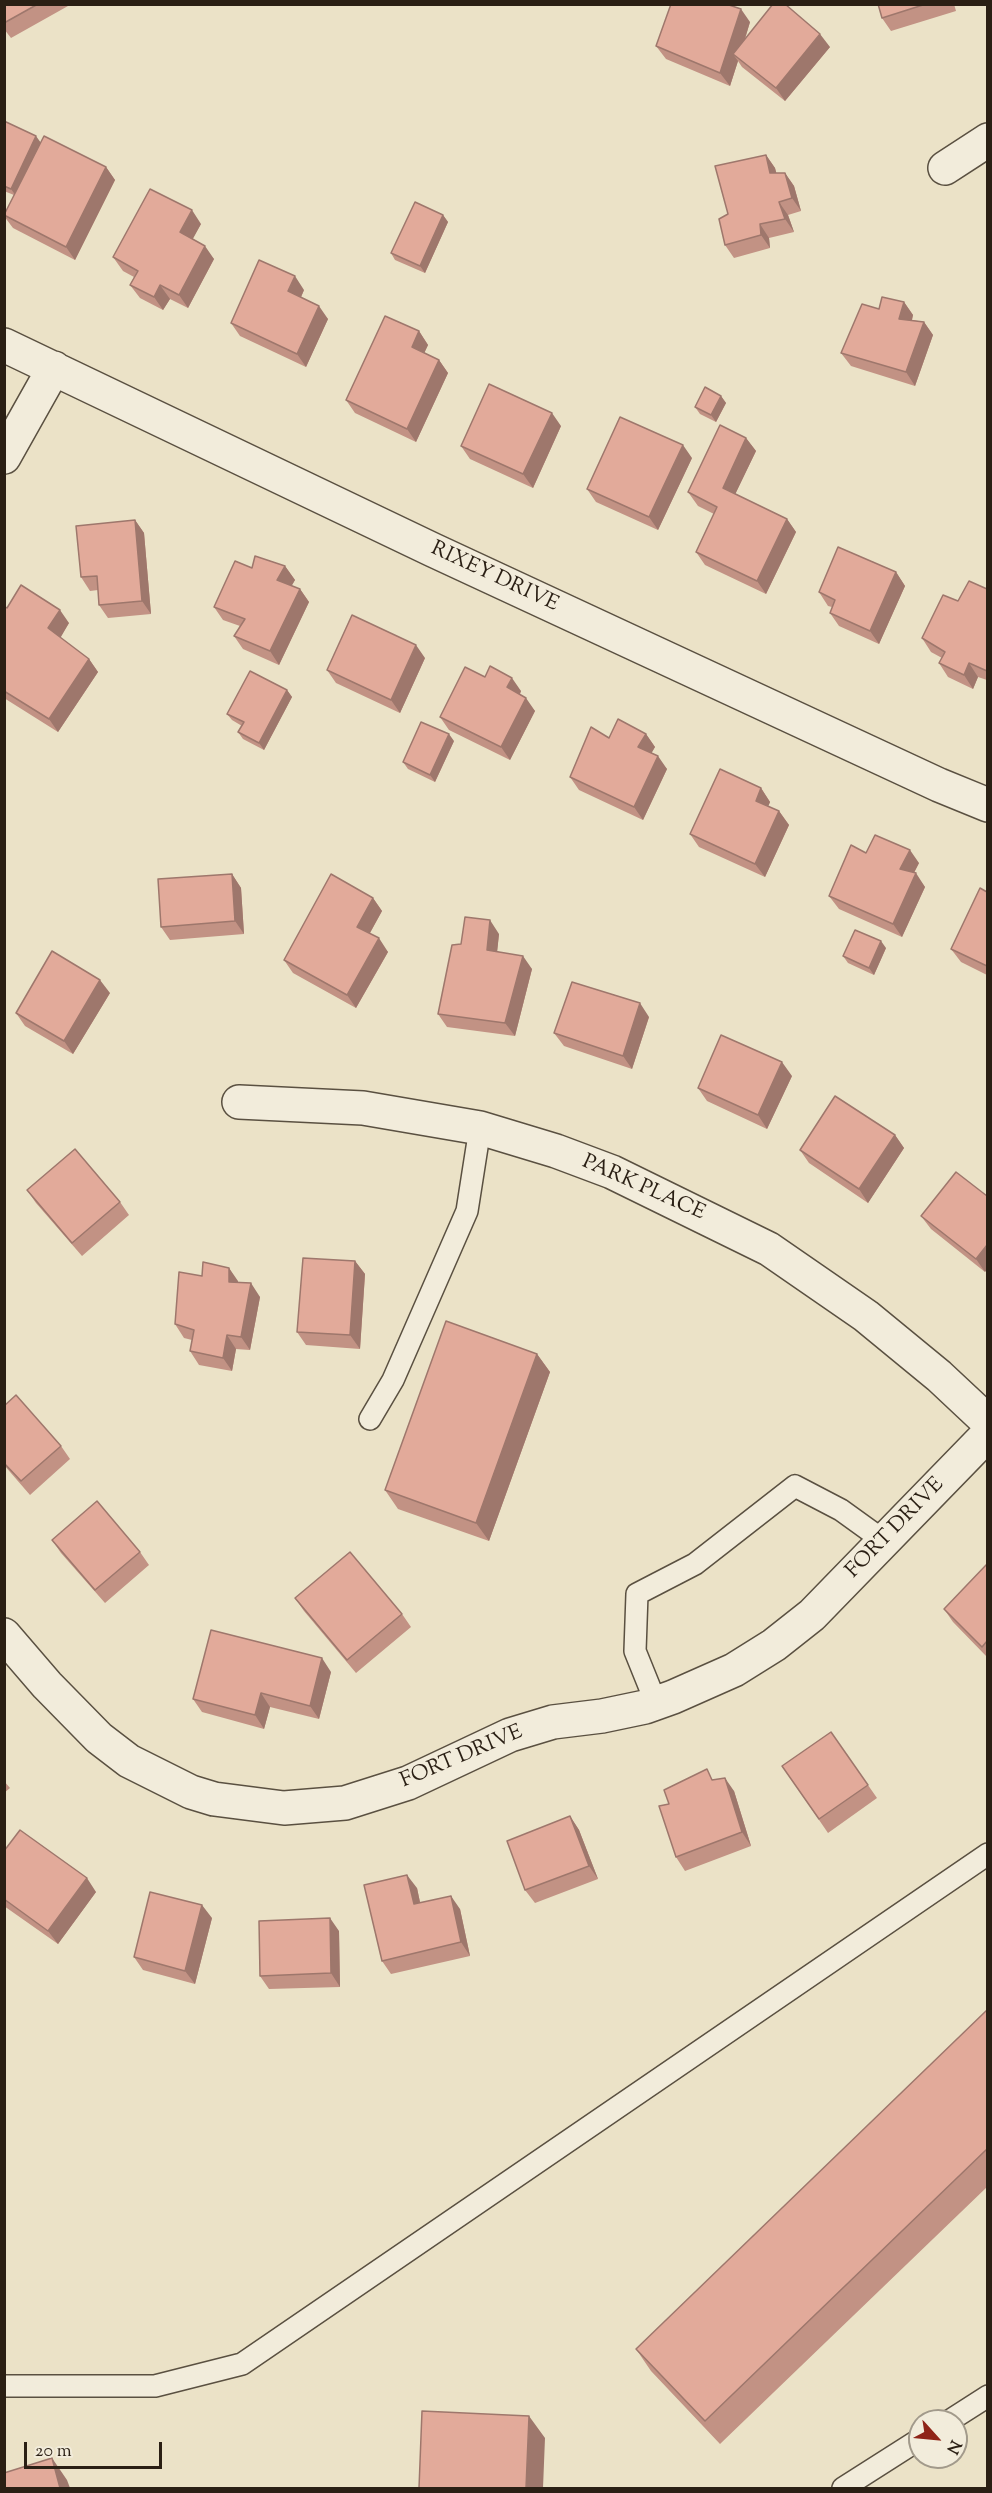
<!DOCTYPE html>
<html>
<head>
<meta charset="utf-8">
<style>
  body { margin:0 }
  #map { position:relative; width:992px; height:2493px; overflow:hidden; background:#ebe2c7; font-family:"Sorts Mill Goudy",serif }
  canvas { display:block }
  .frame { position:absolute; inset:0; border:6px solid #2a1f14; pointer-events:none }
  .north { position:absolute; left:908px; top:2409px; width:60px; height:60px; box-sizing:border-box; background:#f2ecdb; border:2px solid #a29a8b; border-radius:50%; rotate:117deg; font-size:16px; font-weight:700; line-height:24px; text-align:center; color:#2a1f14 }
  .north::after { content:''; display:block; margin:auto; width:21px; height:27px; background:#8f2418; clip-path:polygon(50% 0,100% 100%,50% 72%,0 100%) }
  .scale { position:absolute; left:24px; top:2442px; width:138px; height:27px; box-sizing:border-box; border:3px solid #2a1f14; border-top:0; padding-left:8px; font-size:18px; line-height:21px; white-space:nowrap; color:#2a1f14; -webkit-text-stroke:4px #f2ecdb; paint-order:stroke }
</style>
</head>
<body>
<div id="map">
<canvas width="992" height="2493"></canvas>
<div class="frame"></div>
<div class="north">N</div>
<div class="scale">20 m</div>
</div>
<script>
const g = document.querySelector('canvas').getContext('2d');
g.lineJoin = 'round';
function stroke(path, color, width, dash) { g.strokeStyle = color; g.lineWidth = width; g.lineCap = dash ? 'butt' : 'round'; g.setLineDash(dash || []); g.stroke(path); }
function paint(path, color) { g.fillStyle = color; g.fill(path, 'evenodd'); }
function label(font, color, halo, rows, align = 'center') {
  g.font = font + ' "Sorts Mill Goudy",serif'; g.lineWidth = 5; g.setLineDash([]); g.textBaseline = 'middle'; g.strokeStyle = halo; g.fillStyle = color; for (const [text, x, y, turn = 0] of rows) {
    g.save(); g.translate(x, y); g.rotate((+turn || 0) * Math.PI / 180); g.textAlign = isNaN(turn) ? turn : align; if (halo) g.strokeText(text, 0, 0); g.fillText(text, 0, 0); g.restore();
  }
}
const lane = new Path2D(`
  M370 1419 393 1380 467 1211 480 1128
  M656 1703 635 1651 637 1594 695 1564 795 1486 841 1510 884 1541
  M4 2386H155L242 2364 988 1854
  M949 2421 988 2396
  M843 2488 920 2439`);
const street = new Path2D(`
  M945 168 988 140
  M4 345 433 550 939 785 988 805
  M4 457 54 368
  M239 1102 363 1108 480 1128 556 1151 612 1172 769 1249 866 1316 939 1376 988 1422
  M4 1635 47 1685 99 1738 129 1761 191 1792 214 1799 284 1808 345 1803 408 1783 510 1735 553 1722 602 1716 645 1707 673 1697 734 1670 774 1645 812 1615 988 1434`);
stroke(lane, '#5a5041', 24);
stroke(street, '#5a5041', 36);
stroke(lane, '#f2ecdb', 21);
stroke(street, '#f2ecdb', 33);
paint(new Path2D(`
  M4 4H66L68 6 11 38 4 29Z
  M878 4H954L956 11 891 31 882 18Z
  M750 22 745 39 830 47 785 101 742 67 738 61 730 86 666 59 656 46Z
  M4 121 40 142 106 167 115 180 75 260 13 228 4 216V214L14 195 4 191Z
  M766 155 775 168 776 173H785L794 186 801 211 788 215 794 232 769 238 770 248 734 258 725 245 728 214Z
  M443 215 448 222 425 273 395 260 391 253Z
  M201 224 192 239 214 259 188 308 170 299 163 310 140 298 130 285 134 277 123 271 113 257Z
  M304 290 301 297 328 319 306 367 240 336 231 323Z
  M904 302 913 315 912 320 924 322 933 335 915 386 851 366 841 353 879 309Z
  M419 331 428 345 424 353 439 360 448 373 416 442 355 413 346 400Z
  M721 396 726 403 716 422 700 414 695 407Z
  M561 426 533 488 470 459 461 446Z
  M746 438 756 451 735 494 787 519 796 532 766 594 705 565 696 552 714 514 698 506 688 492Z
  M692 458 658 530 596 502 587 489Z
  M135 520 144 533 151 614 108 618 99 605 98 590 90 591 81 577Z
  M285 566 295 580 291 586 300 589 309 602 279 665 243 649 234 636 240 626 223 620 214 607 252 568Z
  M896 572 905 586 879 644 839 626 830 613 832 607 828 606 819 592Z
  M987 589V680L978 677 973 689 948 677 939 663 942 658 931 652 922 638 958 601Z
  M4 606 7 608 69 623 60 637 89 659 98 672 58 732 4 698Z
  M425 658 400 713 336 683 327 670Z
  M485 677 521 691 520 694 535 711 510 760 449 730 440 717Z
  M287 690 292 697 264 750 243 739 238 732 242 726 232 720 227 714Z
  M646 734 655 747 651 753 667 769 643 820 579 790 570 777 609 738Z
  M454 741 435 782 408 769 403 762Z
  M761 788 770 802 768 806 779 811 789 825 765 877 699 847 690 834Z
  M866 853 919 863 914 873 925 887 902 937 839 909 829 896Z
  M232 874 241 888 244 934 170 940 161 927Z
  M987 892V975L961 962 951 949Z
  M373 898 382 911 370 933 388 952 356 1008 293 973 284 960Z
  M499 934 497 951 532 969 515 1036 447 1027 438 1014 461 944Z
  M886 948 874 975 848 963 843 956Z
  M110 993 73 1054 25 1026 16 1013Z
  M649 1017 632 1069 564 1046 554 1033Z
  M792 1076 767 1129 707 1101 698 1088Z
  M895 1135 904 1148 868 1203 809 1163 800 1150Z
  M956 1172 985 1272 931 1229 921 1216Z
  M27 1190 120 1202 129 1215 82 1256 36 1203Z
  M355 1261 365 1274 360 1349 306 1345 297 1332Z
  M229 1268 238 1283 260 1297 250 1350 236 1349 232 1371 199 1365 190 1351 192 1340 184 1338 175 1324 202 1276Z
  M537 1354 550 1372 489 1541 398 1509 385 1490Z
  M4 1406 61 1446 70 1459 30 1495 4 1465Z
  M52 1540 140 1552 149 1565 105 1603 61 1553Z
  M987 1564V1657L953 1622 944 1609Z
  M295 1598 402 1614 411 1627 356 1673 304 1611Z
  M331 1672 319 1719 270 1707 264 1729 202 1712 193 1699Z
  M831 1732 877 1798 828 1833 782 1766Z
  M714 1780 734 1791 751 1846 685 1871 676 1857 669 1804Z
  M4 1781 10 1788 4 1793Z
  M570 1816 579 1830 598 1879 535 1903 525 1890Z
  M4 1851 96 1892 58 1944 4 1906Z
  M417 1888 420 1902 460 1909 470 1956 391 1974 382 1961Z
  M212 1918 195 1984 143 1970 134 1957Z
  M339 1931 340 1987 269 1989 260 1976Z
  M987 2010V2187L720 2444 651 2371 636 2349Z`), '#c29284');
paint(new Path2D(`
  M741 9 750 22 739 58 733 54 738 61 730 86 720 73Z
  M820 34 830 47 785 101 776 88Z
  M36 136 41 143 16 196 11 189Z
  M766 155 775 168 780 186 770 173Z
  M106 167 115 180 75 260 66 247Z
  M785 173 794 186 801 211 792 198Z
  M779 202 788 215 794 232 785 219Z
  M192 210 201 224 189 246 180 232Z
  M443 215 448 222 425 273 420 266Z
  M760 224 769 238 770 248 761 235Z
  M205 246 214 259 188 308 179 295Z
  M295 276 304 290 298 304 288 291Z
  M160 285 170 299 163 310 154 297Z
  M904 302 913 315 909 332 899 319Z
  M319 306 328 319 306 367 297 354Z
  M924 322 933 335 915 386 906 372Z
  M419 331 428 345 421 360 412 347Z
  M439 360 448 373 416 442 407 429Z
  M721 396 726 403 716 422 711 415Z
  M552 413 561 426 533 488 523 474Z
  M746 438 756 451 732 501 723 488Z
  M683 445 692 458 658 530 649 517Z
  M787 519 796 532 766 594 757 581Z
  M135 520 144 533 151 614 142 601Z
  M285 566 295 580 287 594 277 580Z
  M896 572 905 586 879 644 870 631Z
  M300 589 309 602 279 665 270 651Z
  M60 610 69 623 58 642 48 628Z
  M416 645 425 658 400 713 391 700Z
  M89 659 98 672 58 732 49 719Z
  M969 663 978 677 973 689 964 675Z
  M512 678 521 691 517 700 507 687Z
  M287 690 292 697 264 750 259 743Z
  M526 698 535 711 510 760 501 747Z
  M449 734 454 741 435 782 430 775Z
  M646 734 655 747 647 761 638 747Z
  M658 756 667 769 643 820 634 807Z
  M761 788 770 802 765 814 756 801Z
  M779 811 789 825 765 877 755 864Z
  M910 850 919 863 909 882 900 869Z
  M916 873 925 887 902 937 893 924Z
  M232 874 241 888 244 934 235 921Z
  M373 898 382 911 366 940 357 927Z
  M490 920 499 934 496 963 487 950Z
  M379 938 388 952 356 1008 347 995Z
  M881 941 886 948 874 975 869 968Z
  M523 956 532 969 515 1036 505 1023Z
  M100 980 110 993 73 1054 64 1041Z
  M640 1003 649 1017 632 1069 623 1056Z
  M782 1062 792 1076 767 1129 758 1115Z
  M895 1135 904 1148 868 1203 859 1189Z
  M987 1245V1270L985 1272 976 1259Z
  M355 1261 365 1274 360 1349 350 1335Z
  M229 1268 238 1281 239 1295 229 1282Z
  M251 1283 260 1297 250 1350 241 1337Z
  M227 1335 236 1349 232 1371 223 1358Z
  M537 1354 550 1372 489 1541 476 1523Z
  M322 1658 331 1672 319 1719 310 1706Z
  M261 1693 270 1707 264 1729 255 1715Z
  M725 1778 734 1791 751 1846 742 1832Z
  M570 1816 579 1830 598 1879 589 1866Z
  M407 1875 417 1888 423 1917 414 1904Z
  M87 1878 96 1892 58 1944 48 1931Z
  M451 1896 460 1909 470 1956 461 1942Z
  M202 1905 212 1918 195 1984 185 1971Z
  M330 1918 339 1931 340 1987 331 1973Z
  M529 2416 545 2438 543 2488H526Z
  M52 2458 67 2480 70 2488H60Z`), '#9e776c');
const building = new Path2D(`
  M4 4H38L4 23Z
  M671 4H726L741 9 720 73 656 46Z
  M773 4H785L820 34 776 88 733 54Z
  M878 4H926L882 18Z
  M4 121 36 136 11 189 4 186Z
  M44 136 106 167 66 247 4 215Z
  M766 155 770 173H785L792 198 779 202 785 219 760 224 761 235 725 245 719 219 728 214 715 166Z
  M150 189 192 210 180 232 205 246 179 295 160 285 154 297 130 285 138 271 113 257Z
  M415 202 443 215 420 266 391 253Z
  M259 260 295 276 288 291 319 306 297 354 231 323Z
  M882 297 904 302 899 319 924 322 906 372 841 353 862 304 879 309Z
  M385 316 419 331 412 347 439 360 407 429 346 400Z
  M489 384 552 413 523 474 461 446Z
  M705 387 721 396 711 415 695 407Z
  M620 417 683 445 649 517 587 489Z
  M720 425 746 438 723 488 787 519 757 581 696 552 717 507 688 492Z
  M135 520 142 601 99 605 97 576 81 577 76 526Z
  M838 547 896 572 870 631 830 613 835 600 819 592Z
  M255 556 285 566 277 580 300 589 270 651 234 636 245 619 214 607 235 561 252 568Z
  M969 581 987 589V671L969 663 964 675 939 663 945 652 922 638 943 595 958 601Z
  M21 585 60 610 48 628 89 659 49 719 4 691V606L7 608Z
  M352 615 416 645 391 700 327 670Z
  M490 666 512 678 507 687 526 698 501 747 440 717 465 667 485 677Z
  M250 671 287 690 259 743 238 732 244 722 227 714Z
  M618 719 646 734 638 747 658 756 634 807 570 777 591 727 609 738Z
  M421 722 449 734 430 775 403 762Z
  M720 769 761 788 756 801 779 811 755 864 690 834Z
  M875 835 910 850 900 869 916 873 893 924 829 896 851 845 866 853Z
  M232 874 235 921 161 927 158 879Z
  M331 874 373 898 357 927 379 938 347 995 284 960Z
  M980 888 987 892V966L951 949Z
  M465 917 490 920 487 950 523 956 505 1023 438 1014 452 945 461 944Z
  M855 930 881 941 869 968 843 956Z
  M52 951 100 980 64 1041 16 1013Z
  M572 982 640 1003 623 1056 554 1033Z
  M721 1035 782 1062 758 1115 698 1088Z
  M835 1096 895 1135 859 1189 800 1150Z
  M75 1149 120 1202 72 1243 27 1190Z
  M956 1172 987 1196V1245L976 1259 921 1216Z
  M303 1258 355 1261 350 1335 297 1332Z
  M203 1262 229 1268V1282L251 1283 241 1337 227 1335 223 1358 190 1351 194 1330 175 1324 179 1272 202 1276Z
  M446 1321 537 1354 476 1523 385 1490Z
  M16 1395 61 1446 21 1481 4 1463V1406Z
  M97 1501 140 1552 95 1590 52 1540Z
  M350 1552 402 1614 347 1660 295 1598Z
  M987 1564V1641L982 1647 944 1609Z
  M211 1630 322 1658 310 1706 261 1693 255 1715 193 1699Z
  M831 1732 868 1785 819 1819 782 1766Z
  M707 1769 712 1780 725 1778 742 1832 676 1857 659 1806 669 1804 664 1790Z
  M570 1816 589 1866 525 1890 507 1841Z
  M20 1830 87 1878 48 1931 4 1899V1851Z
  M407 1875 414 1904 451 1896 461 1942 382 1961 364 1885Z
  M150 1892 202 1905 185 1971 134 1957Z
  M330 1918 331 1973 260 1976 259 1921Z
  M987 2010V2149L705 2421 636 2349Z
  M422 2411 529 2416 526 2488H419Z
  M52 2458 60 2488H4V2473Z`);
paint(building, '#e2aa9a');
stroke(building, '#9e776c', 1.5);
label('21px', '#2a1f14', '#f2ecdb', [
  ["RIXEY DRIVE",494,578,25],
  ["PARK PLACE",643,1189,24],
  ["FORT DRIVE",896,1529,-46],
  ["FORT DRIVE",462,1758,-23]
]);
</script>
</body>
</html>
